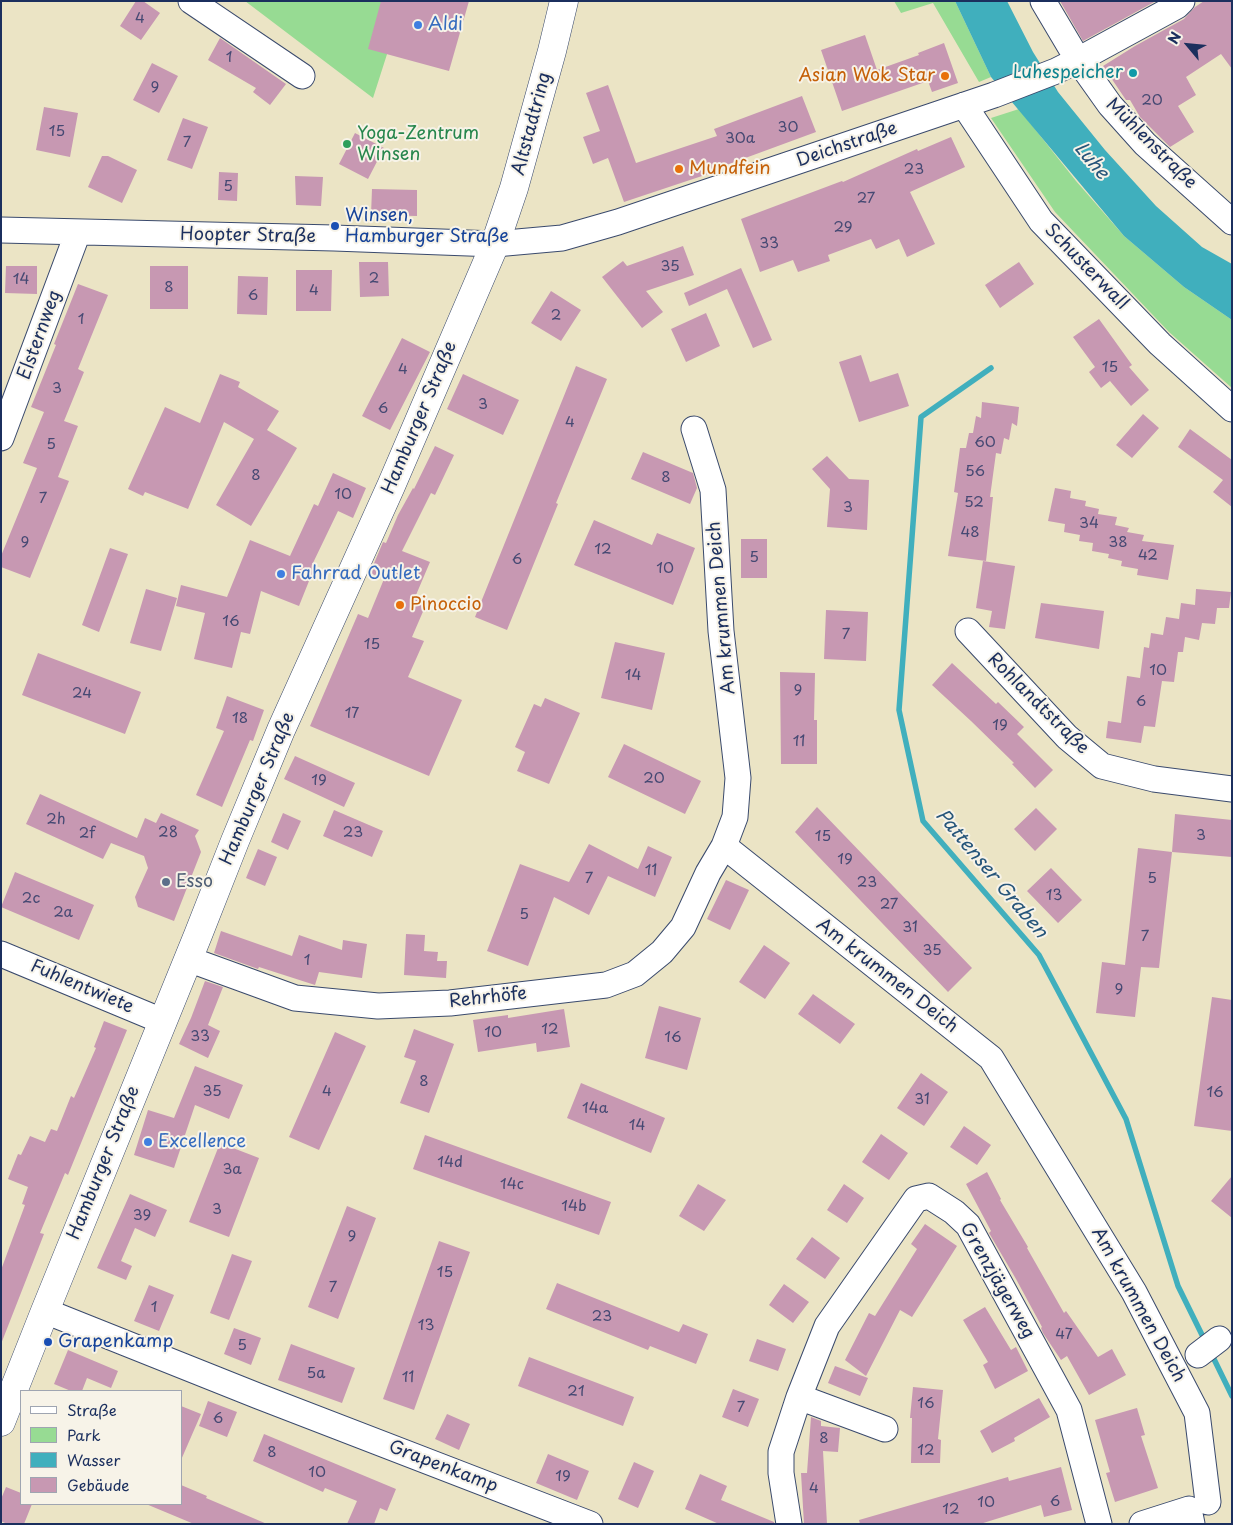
<!DOCTYPE html>
<html>
<head>
<meta charset="utf-8">
<style>
  body { margin:0 }
  #map { position:relative; width:1233px; height:1525px; overflow:hidden; background:#ebe4c5; font-family:"Playpen Sans",sans-serif }
  canvas { display:block }
  .frame { position:absolute; inset:0; border:2px solid #1b2f5e; pointer-events:none }
  .legend { position:absolute; left:20px; top:1390px; width:162px; height:115px; box-sizing:border-box; background:#f7f3e8; border:1px solid #9fa5b1; margin:0; padding:6px 9px; list-style:none; font-size:15px; color:#1b2f5e }
  .legend li { display:flex; align-items:center; gap:10px; height:25px }
  .legend b { width:25px; border:1px solid #9fa5b1 }
  .north { position:absolute; left:1163px; top:20px; width:50px; height:50px; -webkit-text-stroke:4px #f7f3e8; paint-order:stroke; rotate:298deg; font-size:14px; font-weight:700; line-height:20px; text-align:center; color:#1b2f5e }
  .north::after { content:''; display:block; margin:auto; width:18px; height:22px; background:#1b2f5e; clip-path:polygon(50% 0,100% 100%,50% 72%,0 100%) }
</style>
</head>
<body>
<div id="map">
<canvas width="1233" height="1525"></canvas>
<div class="frame"></div>
<ul class="legend">
<li><b style="height:6px;background:#fff"></b>Straße</li>
<li><b style="height:14px;background:#97db93"></b>Park</li>
<li><b style="height:14px;background:#40afbd"></b>Wasser</li>
<li><b style="height:14px;background:#c798b2"></b>Gebäude</li>
</ul>
<div class="north">N</div>
</div>
<script>
const context = document.querySelector('canvas').getContext('2d');
context.lineJoin = 'round';
function paint(path, color) { context.fillStyle = color; context.fill(path, 'evenodd'); }
const shape = rows => new Path2D(rows.map(r => 'M' + r).join(''));
function strokePath(path, color, width, dash) { context.strokeStyle = color; context.lineWidth = width; context.lineCap = dash ? 'butt' : 'round'; context.setLineDash(dash || []); context.stroke(path); }
function write(font, color, halo, rows, align = 'center') {
  context.font = font + ' "Playpen Sans",sans-serif'; context.lineWidth = 4; context.setLineDash([]); context.textBaseline = 'middle'; context.strokeStyle = halo; context.fillStyle = color; for (const [text, x, y, turn = 0] of rows) {
    context.save(); context.translate(x, y); context.rotate((+turn || 0) * Math.PI / 180); context.textAlign = isNaN(turn) ? turn : align; if (halo) context.strokeText(text, 0, 0); context.fillText(text, 0, 0); context.restore();
  }
}
paint(shape([
  [245,1,404,1,373,98],
  [894,1,955,1,991,77,979,82,933,3,901,13],
  [1019,109,1076,181,1124,236,1184,287,1232,320,1232,388,1169,332,1055,212,991,118]
]), '#97db93');
paint(shape([
  [955,1,1007,1,1033,52,1058,92,1105,150,1156,206,1202,247,1232,264,1232,320,1184,287,1124,236,991,77]
]), '#40afbd');
strokePath(shape([
  [991,368,921,417,899,710,923,821,1039,955,1126,1119,1178,1286,1206,1343],
  [1211,1353,1232,1396]
]), '#40afbd', 5.5);
paint(shape([
  [136,1,143,1,160,13,141,40,120,26],
  [381,1,469,1,449,71,368,49],
  [1060,1,1156,1,1083,41],
  [1204,1,1232,1,1232,69,1221,54,1186,77,1196,95,1178,106,1194,132,1170,147,1140,117,1130,100,1126,100,1103,66,1135,46,1184,19,1195,7],
  [865,35,877,70,919,55,918,53,944,43,958,83,932,92,928,81,842,111,821,50],
  [220,38,286,84,270,105,253,92,256,88,208,60],
  [152,63,178,76,159,113,133,100],
  [608,85,636,163,717,136,714,129,802,96,816,132,710,171,711,173,624,202,608,158,593,164,583,137,600,131,586,93],
  [44,107,78,113,70,157,36,150],
  [183,118,208,127,192,169,167,160],
  [355,133,384,148,368,179,339,164],
  [951,137,965,167,910,192,935,244,907,257,899,239,876,249,871,239,828,255,830,261,798,272,793,260,760,272,741,219,842,181,843,182,917,149,918,151],
  [102,156,108,156,137,170,122,203,88,187],
  [219,172,238,173,237,201,218,200],
  [295,176,323,177,321,206,296,205],
  [372,189,417,190,417,216,371,215],
  [683,246,694,275,646,291,663,312,642,328,602,277,623,261,627,266],
  [359,262,388,262,389,296,360,297],
  [1019,262,1034,284,1000,308,985,285],
  [6,266,37,266,37,294,5,293],
  [150,266,188,266,188,309,150,309],
  [741,268,772,340,753,348,727,289,689,306,684,293],
  [296,270,332,270,331,311,296,311],
  [238,276,268,277,267,315,237,314],
  [78,284,108,295,78,369,84,372,64,421,78,426,58,477,69,481,30,578,1,567,1,556,37,468,23,463,44,412,31,407,56,345,54,344],
  [551,291,581,310,561,341,531,323],
  [706,313,720,346,686,362,671,329],
  [1099,319,1132,365,1129,367,1149,390,1131,406,1110,381,1101,388,1089,372,1095,367,1073,337],
  [402,338,430,352,390,430,362,416],
  [861,355,870,382,898,373,909,406,859,422,839,362],
  [576,366,607,379,556,503,558,504,507,630,475,617],
  [220,374,240,382,238,387,279,411,267,430,297,448,251,526,216,505,254,439,224,422,188,509,145,492,143,496,128,489,165,407,200,423],
  [463,374,519,400,503,435,447,409],
  [982,402,1019,407,1017,426,1012,423,1009,440,1004,438,1001,454,996,453,990,497,993,497,986,561,948,556,958,493,954,492,960,448,966,448,969,433,973,433,976,416,981,418],
  [1143,414,1159,428,1132,458,1116,445],
  [1190,429,1232,460,1232,507,1213,492,1223,480,1178,447],
  [435,446,454,455,435,495,431,493,402,551,430,562,416,595,428,600,412,637,424,641,408,677,462,700,429,776,310,726,358,614,368,618,384,579,370,573,383,542,386,543,398,515,413,488,414,489],
  [643,452,693,473,697,488,690,504,631,479],
  [827,456,849,479,869,480,867,530,827,527,830,489,812,469],
  [333,473,366,488,353,518,338,511,312,565,315,566,299,606,261,591,250,634,241,632,232,668,194,659,205,613,176,606,181,585,227,597,250,540,290,556,314,504,318,506],
  [1055,488,1071,491,1070,498,1086,501,1085,506,1099,509,1098,514,1117,517,1115,525,1129,528,1127,532,1144,535,1142,541,1174,545,1168,580,1137,575,1138,569,1121,566,1122,561,1108,558,1109,554,1092,551,1093,543,1079,541,1080,535,1064,532,1065,524,1048,521],
  [594,520,652,545,657,533,695,548,673,605,574,565],
  [741,539,767,539,767,578,741,578],
  [110,548,128,554,99,632,82,625],
  [983,561,1015,566,1005,629,989,627,992,611,976,608],
  [146,589,177,598,161,651,130,643],
  [1196,589,1231,592,1229,608,1217,608,1215,624,1202,623,1199,640,1185,637,1183,652,1178,652,1174,682,1162,681,1155,727,1144,726,1141,743,1106,738,1108,721,1121,723,1127,676,1140,678,1144,647,1149,648,1151,633,1163,635,1166,617,1179,619,1181,603,1195,605],
  [1041,603,1104,611,1099,649,1035,638],
  [826,610,868,612,866,661,824,659],
  [615,642,665,653,652,710,601,698],
  [38,653,141,692,125,734,22,695],
  [952,663,996,704,998,702,1024,727,1017,734,1053,770,1035,788,1012,764,1014,763,971,721,932,685],
  [780,672,815,673,814,720,817,720,817,764,781,764],
  [227,696,264,710,253,741,250,740,222,807,196,795,224,731,216,728],
  [545,698,580,713,549,784,517,771,525,752,515,747,534,704,541,707],
  [624,744,701,781,685,814,608,777],
  [295,756,355,783,344,807,284,779],
  [40,794,137,838,145,818,156,823,161,813,199,830,195,836,201,852,174,921,138,907,135,897,148,868,144,856,111,843,103,859,26,824],
  [817,807,972,968,948,992,795,832],
  [1036,808,1057,829,1035,851,1014,829],
  [334,810,383,831,372,857,323,836],
  [283,813,301,821,288,850,271,842],
  [1175,814,1232,820,1232,857,1172,852],
  [589,844,638,869,648,846,672,857,655,897,608,876,589,915,554,897,528,966,487,951,520,864,569,882],
  [1138,848,1172,852,1159,968,1141,967,1135,1017,1096,1013,1102,962,1125,965],
  [258,849,277,857,265,886,246,878],
  [1051,868,1082,900,1058,923,1027,891],
  [15,872,94,905,79,940,1,907],
  [726,880,749,890,730,930,707,919],
  [221,931,292,956,299,935,342,950,343,940,367,944,362,978,319,972,315,985,259,967,258,969,214,953],
  [406,934,425,935,424,951,438,952,437,961,447,961,446,978,404,975],
  [764,945,790,963,765,999,739,982],
  [205,981,223,987,208,1025,220,1031,208,1058,179,1044,191,1018],
  [813,994,855,1024,840,1044,798,1014],
  [1212,997,1232,1000,1232,1131,1194,1126],
  [659,1006,701,1018,687,1070,645,1058],
  [564,1009,570,1047,537,1052,536,1043,478,1052,473,1020,508,1015,508,1018],
  [104,1021,127,1030,68,1175,65,1173,40,1233,44,1234,1,1344,1,1270,25,1205,22,1204,28,1187,8,1179,18,1154,21,1155,30,1136,45,1142,51,1129,57,1131,71,1096,74,1098,96,1048,94,1047],
  [414,1029,454,1044,429,1113,400,1103,416,1061,404,1057],
  [335,1032,366,1046,319,1150,289,1137],
  [195,1066,243,1085,229,1119,195,1105,174,1168,134,1155,148,1110,174,1118],
  [921,1073,948,1092,924,1126,897,1108],
  [581,1083,665,1118,651,1153,567,1118],
  [964,1126,991,1145,977,1165,950,1147],
  [881,1134,908,1153,889,1180,862,1162],
  [425,1135,611,1202,599,1235,413,1169],
  [220,1143,259,1158,229,1237,189,1222],
  [987,1172,1001,1199,1000,1200,1028,1247,1027,1248,1064,1313,1066,1311,1098,1357,1112,1349,1126,1375,1089,1395,1067,1356,1061,1360,1043,1333,1041,1328,1042,1327,1016,1279,989,1233,991,1231,966,1184],
  [1232,1176,1232,1218,1211,1201],
  [698,1184,726,1200,704,1231,679,1216],
  [844,1184,864,1198,847,1223,827,1210],
  [130,1194,167,1210,155,1237,135,1228,121,1261,132,1266,126,1280,97,1268],
  [347,1206,376,1218,338,1319,308,1307],
  [925,1224,957,1246,912,1317,900,1310,866,1376,845,1360,869,1313,875,1316,917,1249,911,1244],
  [812,1237,840,1258,825,1279,796,1259],
  [439,1241,470,1252,414,1410,383,1399],
  [232,1254,252,1261,229,1320,210,1313],
  [557,1283,679,1332,683,1324,708,1334,696,1364,650,1346,648,1350,546,1309],
  [784,1284,809,1302,793,1323,769,1305],
  [149,1285,174,1295,159,1331,134,1321],
  [985,1307,1011,1350,1016,1347,1028,1371,995,1389,983,1365,988,1362,963,1320],
  [234,1328,261,1338,251,1365,224,1354],
  [757,1339,786,1349,778,1371,749,1361],
  [291,1344,355,1368,342,1403,278,1380],
  [68,1350,118,1371,111,1388,87,1378,82,1391,71,1391,54,1384],
  [529,1357,634,1397,623,1426,518,1386],
  [835,1366,868,1378,860,1396,828,1383],
  [913,1387,943,1390,938,1439,941,1440,940,1463,911,1463,912,1418,910,1418],
  [733,1389,759,1399,748,1427,722,1417],
  [1039,1398,1050,1417,1014,1438,1015,1441,992,1453,980,1431],
  [208,1401,237,1412,227,1437,199,1426],
  [181,1406,201,1414,181,1460],
  [1137,1408,1145,1435,1141,1436,1158,1488,1115,1502,1106,1473,1110,1472,1095,1420],
  [447,1414,470,1424,459,1450,435,1439],
  [811,1417,821,1421,821,1426,840,1428,838,1452,823,1451,827,1524,804,1524,801,1473,807,1473],
  [264,1434,396,1489,387,1511,380,1508,374,1524,347,1524,357,1501,325,1488,323,1492,253,1461],
  [548,1454,589,1471,577,1500,536,1483],
  [634,1462,654,1471,638,1508,618,1499],
  [1061,1467,1072,1510,1044,1517,1041,1505,980,1524,860,1524,859,1520,1008,1477,1009,1481],
  [700,1474,727,1486,721,1500,774,1522,774,1524,719,1524,685,1509],
  [181,1485,207,1496,206,1498,267,1524,194,1524,146,1504,181,1504],
  [6,1487,21,1493,21,1504,32,1504,24,1524,7,1524,1,1521,1,1499]
]), '#c798b2');
const minor = shape([
  [191,1,302,76],
  [1043,1,1078,60,1110,105,1145,144,1232,222],
  [964,105,1041,221,1160,344,1232,409],
  [1,230,334,238,495,244,562,238,618,222,994,95,1056,71,1078,60,1177,6,1182,1],
  [694,429,713,490,721,631,738,778,735,817,724,846,991,1058,1134,1292,1197,1413,1208,1502],
  [1,438,78,232],
  [968,631,1067,737,1102,766,1154,779,1232,789],
  [1,954,162,1021],
  [188,959,295,998,378,1006,450,1003,606,985,635,974,662,952,683,927,708,873,724,846],
  [45,1311,258,1396,590,1524],
  [1198,1355,1219,1339],
  [799,1397,885,1429],
  [789,1524,781,1473,781,1452,799,1397,827,1326,916,1199,929,1196,954,1212,968,1225,1069,1410,1099,1524],
  [1142,1524,1189,1509,1192,1524]
]);
const major = shape([
  [1,1422,45,1311,198,935,235,841,281,730,391,486,495,244,514,188,552,51,564,1]
]);
strokePath(minor, '#3a4a6d', 27);
strokePath(major, '#3a4a6d', 29);
strokePath(minor, '#fff', 25);
strokePath(major, '#fff', 28);
for (const [x, y, r, color] of [
  [418,25,5,"#3f7fe0"],
  [1133,73,5,"#0f9aa8"],
  [945,76,5,"#e8710a"],
  [347,144,5,"#2e9e5b"],
  [679,169,5,"#e8710a"],
  [335,226,5,"#1a4fb4"],
  [281,574,5,"#3f7fe0"],
  [400,605,5,"#e8710a"],
  [166,882,5,"#5c6f8a"],
  [148,1142,5,"#3f7fe0"],
  [48,1342,5,"#1a4fb4"]
]) { const dot = new Path2D(); dot.arc(x, y, r, 0, 2 * Math.PI); context.fillStyle = color; context.fill(dot); strokePath(dot, '#f7f3e8', 2); }
write('15px', '#464973', null, [
  ["4",140,19],
  ["1",229,58],
  ["9",155,88],
  ["20",1152,101],
  ["30",788,128],
  ["15",57,132],
  ["30a",740,139],
  ["7",187,143],
  ["23",914,170],
  ["5",228,187],
  ["27",866,199],
  ["29",843,228],
  ["33",769,244],
  ["35",670,267],
  ["2",374,279],
  ["14",21,280],
  ["8",169,288],
  ["4",314,291],
  ["6",253,296],
  ["2",556,316],
  ["1",81,320],
  ["15",1110,368],
  ["4",403,370],
  ["3",57,389],
  ["3",483,405],
  ["6",383,409],
  ["4",570,423],
  ["60",985,443],
  ["5",51,445],
  ["56",975,472],
  ["8",256,476],
  ["8",666,478],
  ["10",343,495],
  ["7",43,499],
  ["52",974,503],
  ["3",848,508],
  ["34",1089,524],
  ["48",970,533],
  ["9",25,543],
  ["38",1118,543],
  ["12",603,550],
  ["42",1148,556],
  ["5",754,558],
  ["6",517,560],
  ["10",665,569],
  ["16",231,622],
  ["7",846,635],
  ["15",372,645],
  ["10",1158,671],
  ["14",633,676],
  ["9",798,691],
  ["24",82,694],
  ["6",1141,702],
  ["17",352,714],
  ["18",240,719],
  ["19",1000,726],
  ["11",799,742],
  ["20",654,779],
  ["19",319,781],
  ["2h",56,820],
  ["28",168,833],
  ["23",353,833],
  ["2f",87,834],
  ["3",1201,836],
  ["15",823,837],
  ["19",845,860],
  ["11",651,871],
  ["7",589,879],
  ["5",1152,879],
  ["23",867,883],
  ["13",1054,896],
  ["2c",31,899],
  ["27",889,905],
  ["2a",63,913],
  ["5",524,915],
  ["31",910,928],
  ["7",1145,937],
  ["35",932,951],
  ["1",307,961],
  ["9",1119,990],
  ["12",550,1030],
  ["10",493,1033],
  ["33",200,1037],
  ["16",673,1038],
  ["8",424,1082],
  ["35",212,1092],
  ["4",327,1092],
  ["16",1215,1093],
  ["31",922,1100],
  ["14a",595,1109],
  ["14",637,1126],
  ["14d",450,1163],
  ["3a",232,1170],
  ["14c",512,1185],
  ["14b",574,1207],
  ["3",217,1210],
  ["39",142,1216],
  ["9",352,1237],
  ["15",445,1273],
  ["7",333,1288],
  ["1",154,1308],
  ["23",602,1317],
  ["13",426,1326],
  ["47",1064,1335],
  ["5",242,1346],
  ["5a",316,1374],
  ["11",408,1378],
  ["21",576,1392],
  ["16",926,1404],
  ["7",741,1408],
  ["6",218,1419],
  ["8",824,1439],
  ["12",926,1451],
  ["8",272,1453],
  ["10",317,1473],
  ["19",563,1477],
  ["4",814,1489],
  ["6",1055,1502],
  ["10",986,1503],
  ["12",951,1510]
]);
write('18px', '#366cbe', '#f7f3e8', [
  ["Aldi",428,25],
  ["Fahrrad Outlet",291,574],
  ["Excellence",158,1142]
], 'left');
write('18px', '#0d838f', '#f7f3e8', [
  ["Luhespeicher",1123,73]
], 'right');
write('18px', '#c56008', '#f7f3e8', [
  ["Asian Wok Star",935,76,"right"],
  ["Mundfein",689,169],
  ["Pinoccio",410,605]
], 'left');
write('18px', '#1b2f5e', '#f7f3e8', [
  ["Altstadtring",532,124,-75],
  ["Mühlenstraße",1151,144,45],
  ["Deichstraße",847,145,-19],
  ["Hoopter Straße",248,236,1],
  ["Schusterwall",1086,267,46],
  ["Elsternweg",40,335,-70],
  ["Hamburger Straße",420,418,-67],
  ["Am krummen Deich",722,608,-95],
  ["Rohlandtstraße",1038,704,45],
  ["Hamburger Straße",258,789,-67],
  ["Am krummen Deich",887,976,38],
  ["Fuhlentwiete",82,987,23],
  ["Rehrhöfe",488,998,-6],
  ["Hamburger Straße",104,1163,-68],
  ["Grenzjägerweg",997,1281,60],
  ["Am krummen Deich",1138,1305,61],
  ["Grapenkamp",443,1467,21]
]);
write('18px', '#27864d', '#f7f3e8', [
  ["Yoga-Zentrum",357,134],
  ["Winsen",357,155]
], 'left');
write('18px', '#164399', '#f7f3e8', [
  ["Winsen,",345,216],
  ["Hamburger Straße",345,237],
  ["Grapenkamp",58,1342]
], 'left');
write('18px', '#4e5e75', '#f7f3e8', [
  ["Esso",176,882]
], 'left');
write('italic 19px', '#26557a', '#f7f3e8', [
  ["Luhe",1091,161,50],
  ["Pattenser Graben",991,874,50]
]);
</script>
</body>
</html>
